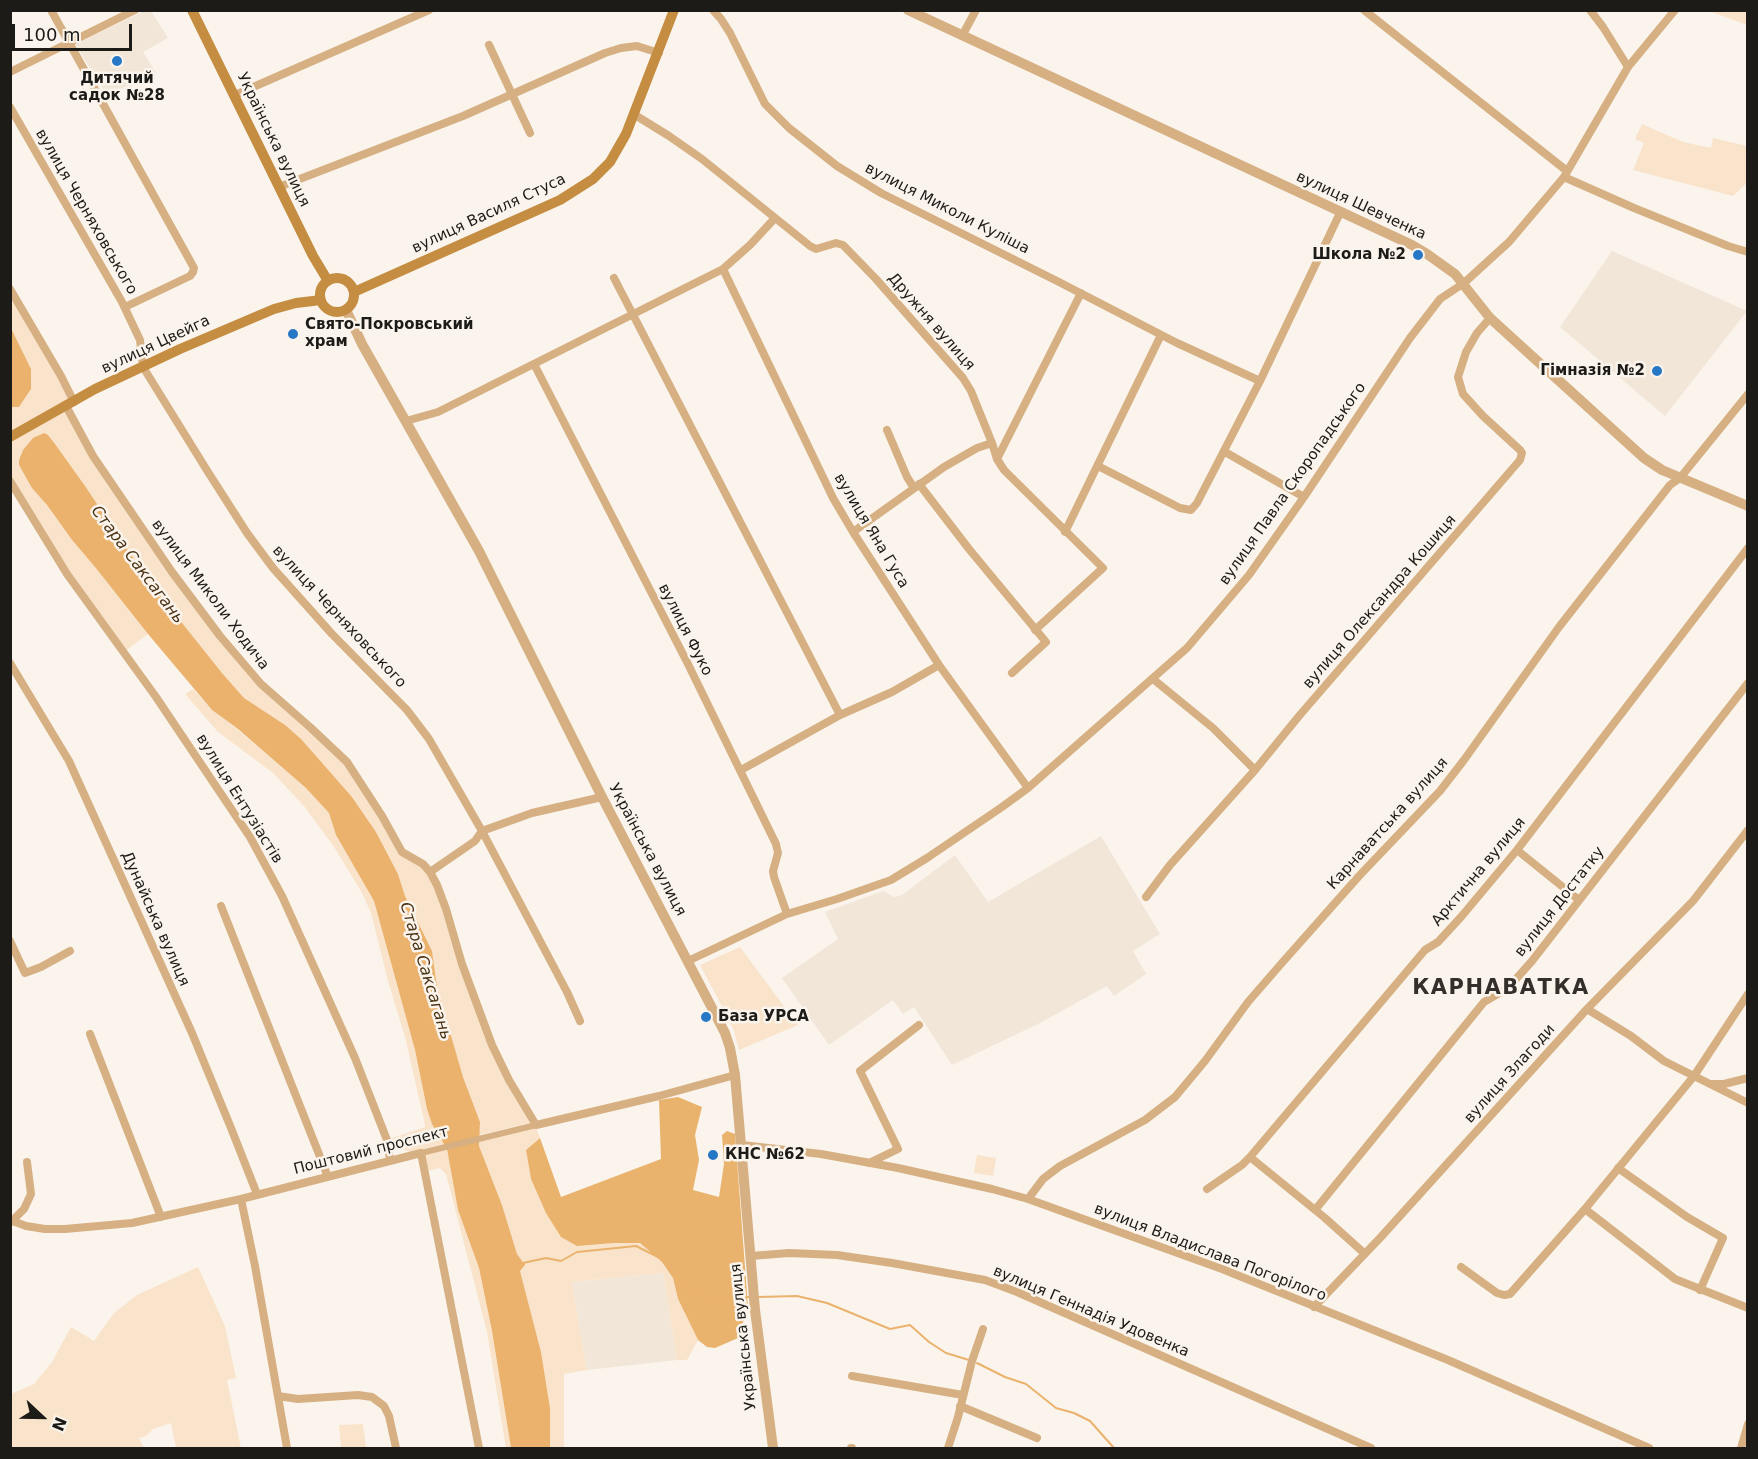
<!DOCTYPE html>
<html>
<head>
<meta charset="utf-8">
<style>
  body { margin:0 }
  #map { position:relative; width:1758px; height:1459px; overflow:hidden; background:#faf4ec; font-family:"DejaVu Sans",sans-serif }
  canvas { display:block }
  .frame { position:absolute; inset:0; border:12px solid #1d1b18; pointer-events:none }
  .north { position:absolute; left:12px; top:1387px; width:60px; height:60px; -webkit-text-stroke:4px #faf4ec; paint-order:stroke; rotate:112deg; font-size:16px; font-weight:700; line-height:24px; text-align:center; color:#1d1b18 }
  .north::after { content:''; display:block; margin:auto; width:21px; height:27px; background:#1d1b18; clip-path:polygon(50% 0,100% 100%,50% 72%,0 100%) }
  .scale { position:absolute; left:12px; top:24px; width:120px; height:27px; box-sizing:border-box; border:3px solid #1d1b18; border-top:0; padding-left:8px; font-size:18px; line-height:21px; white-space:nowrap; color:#1d1b18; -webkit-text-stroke:4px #faf4ec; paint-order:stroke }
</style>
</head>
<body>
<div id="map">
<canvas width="1758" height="1459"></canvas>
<div class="frame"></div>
<div class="north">N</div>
<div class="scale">100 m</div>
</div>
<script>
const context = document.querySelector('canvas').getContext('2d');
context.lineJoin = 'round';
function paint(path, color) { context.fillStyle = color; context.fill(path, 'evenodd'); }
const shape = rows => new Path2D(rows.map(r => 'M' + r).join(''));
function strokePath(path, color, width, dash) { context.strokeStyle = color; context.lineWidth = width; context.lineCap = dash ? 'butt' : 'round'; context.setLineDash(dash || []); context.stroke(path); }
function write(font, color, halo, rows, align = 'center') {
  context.font = font + ' "DejaVu Sans",sans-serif'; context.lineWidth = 5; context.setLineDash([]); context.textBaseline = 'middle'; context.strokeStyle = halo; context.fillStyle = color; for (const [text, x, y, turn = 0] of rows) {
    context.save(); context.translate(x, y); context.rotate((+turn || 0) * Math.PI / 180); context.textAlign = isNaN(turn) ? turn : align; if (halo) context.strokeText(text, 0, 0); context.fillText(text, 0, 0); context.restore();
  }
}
paint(shape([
  [144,11,151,11,168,38,143,52,156,73,131,87,126,86,108,97,75,44],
  [1612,251,1747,311,1665,416,1560,327],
  [1101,836,1160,934,1133,951,1146,974,1114,996,1107,986,1038,1024,952,1065,914,1007,903,1014,893,1000,829,1045,782,978,838,939,825,912,883,891,894,897,902,895,955,855,988,902],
  [663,1273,677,1360,587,1370,572,1282]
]), '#f2e6d9');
paint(shape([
  [1709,11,1747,11,1747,25],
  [1642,124,1683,142,1711,148,1713,138,1747,146,1747,183,1733,196,1633,170,1644,143,1635,139],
  [11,289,69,391,66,406,93,456,172,572,261,684,347,762,402,852,430,872,492,1045,534,1122,479,1135,480,1122,463,1077,437,987,432,951,405,896,398,874,376,832,352,797,336,779,262,711,244,698,222,673,147,579,55,444,33,438,23,450,19,460,47,505,72,540,95,567,148,634,124,652,67,574,11,481,11,407,19,407,31,389,31,369,11,328],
  [193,689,212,710,237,729,307,788,329,813,336,835,374,901,415,1050,427,1109,432,1124,444,1144,410,1152,401,1148,392,1138,425,1127,424,1120,405,1037,388,981,371,913,361,891,334,847,304,806,273,773,218,732,185,694],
  [740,947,798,1025,739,1050,734,1031,727,1016,700,965],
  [536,1127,540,1138,526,1150,531,1179,613,1243,640,1243,662,1262,673,1278,678,1299,698,1340,687,1360,677,1360,663,1273,572,1282,587,1370,564,1374,564,1448,550,1448,550,1408,541,1352,520,1271,524,1265,517,1254,502,1205,479,1146,480,1140],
  [447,1149,458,1210,479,1268,492,1331,511,1448,506,1448,487,1332,446,1174,440,1168,427,1171,425,1154],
  [977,1155,996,1158,993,1176,974,1173],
  [198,1267,225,1326,236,1378,227,1380,241,1448,176,1448,171,1423,153,1429,146,1436,139,1438,144,1448,11,1448,11,1394,34,1384,52,1362,71,1327,94,1341,114,1313,137,1295],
  [363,1424,366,1448,341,1448,339,1425]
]), '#f9e4cb');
paint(shape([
  [678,1097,702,1107,695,1135,699,1160,693,1190,719,1197,724,1164,722,1135,727,1131,735,1134,748,1307,738,1338,715,1348,707,1347,698,1340,678,1299,673,1278,662,1262,640,1243,613,1243,577,1246,561,1237,546,1213,531,1179,526,1150,540,1138,561,1197,661,1159,659,1100]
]), '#eab36d');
paint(shape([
  [11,328,31,369,31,389,19,407,11,407],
  [44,433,48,435,55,444,85,486,147,579,222,673,244,698,285,725,301,739,352,797,376,832,398,874,405,896,432,951,437,987,463,1077,480,1122,479,1146,502,1205,517,1254,525,1265,520,1271,541,1352,550,1408,550,1448,511,1448,492,1331,479,1268,458,1210,447,1149,432,1124,427,1109,415,1050,374,901,336,835,329,813,306,788,238,729,212,710,148,634,95,567,72,540,47,505,32,488,19,465,19,460,23,450,33,438]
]), '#eab26d');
strokePath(shape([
  [523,1263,546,1258,561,1261,577,1252,636,1246,664,1260,679,1283,699,1296,722,1298,749,1297],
  [758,1297,797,1296,827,1303,890,1329,910,1325,929,1342,946,1353,969,1360],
  [977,1363,1005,1377,1026,1384,1056,1408,1074,1413,1090,1421,1114,1448]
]), '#eab26d', 2);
strokePath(shape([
  [421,1153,536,1125]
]), '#d6b082', 6);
strokePath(shape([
  [51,10,194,268,193,272,190,276,125,307],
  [713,10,721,19,730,33,765,104,789,128,837,166,881,193,1059,282,1177,343,1260,381,1340,213],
  [1364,10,1567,171],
  [1590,10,1603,27,1628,67],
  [962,36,976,10],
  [489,45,530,133],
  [10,72,135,10],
  [235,95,429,10],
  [10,107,122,302,140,340,143,367,208,472,247,533,273,568,332,634,407,710,429,739,482,831,567,992,580,1021],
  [635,115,669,136,702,159,810,246,816,249,836,243,843,245,876,279,963,378,971,391,992,443,997,459,1004,470,1103,568,1035,630],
  [1564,177,1634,208,1728,246,1748,252],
  [279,187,463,116,605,53,621,48,637,46,659,53],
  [723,269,833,498,853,532,939,665,1028,788],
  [614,278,840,715],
  [10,289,61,376,74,402],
  [534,364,687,662,776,844,778,853,773,871,774,877,787,914],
  [66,406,93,456,172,572,220,636,261,684,311,728,347,762,382,816,402,852,423,864,430,872,437,885,446,909,462,964,492,1045,509,1080,536,1125,659,1096,735,1075],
  [406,421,438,412,723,269,750,245,775,218],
  [887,430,907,477,914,488],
  [1225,452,1304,497],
  [997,459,1081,293],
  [1098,466,1180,508,1191,510,1197,503,1260,381],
  [10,481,67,574,156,697,250,837,282,896,355,1058,387,1140,390,1160],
  [919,484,969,549,1046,642,1012,673],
  [853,532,944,467,977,448,992,443],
  [1065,532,1161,335],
  [10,663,69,761,192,1033,231,1128,257,1194],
  [1153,679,1213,728,1255,770],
  [741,770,840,715,892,692,939,665],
  [1517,850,1579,900],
  [430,872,475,841,482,831,532,813,602,797],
  [1146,897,1170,865,1255,770,1299,716,1520,460,1522,453,1520,450,1483,416,1463,394,1458,377,1466,352,1477,333,1490,318],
  [221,906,328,1177],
  [10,941,25,973,41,967,70,951],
  [688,961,787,914,837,899,891,880,927,858,1002,807,1028,788,1187,648,1249,575,1304,497,1410,338,1440,299,1464,283,1509,242,1564,177,1628,67,1675,10],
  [1587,1009,1631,1036,1664,1061,1748,1103],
  [90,1034,161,1217],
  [1711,1084,1724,1084,1748,1078],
  [742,1145,821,1154,898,1168,992,1189,1028,1199,1222,1269,1448,1360,1649,1448],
  [1250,1157,1325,1218,1364,1253],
  [869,1163,898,1149,860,1071,919,1025],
  [1618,1168,1687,1217,1723,1238,1700,1290],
  [1207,1189,1242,1165,1250,1157,1425,950,1438,942,1461,917,1517,850,1748,548],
  [241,1199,255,1266,287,1448],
  [1028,1199,1043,1179,1060,1166,1145,1120,1175,1097,1205,1061,1248,1002,1281,964,1359,876,1440,791,1464,760,1559,627,1670,485,1680,478,1748,394],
  [1585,1209,1675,1279,1748,1308],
  [1315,1210,1484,1002,1508,988,1532,961,1748,683],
  [10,1220,26,1226,45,1229,65,1229,132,1223,241,1199,421,1153,479,1448],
  [11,1222,24,1209,31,1194,27,1162],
  [751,1256,789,1253,837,1255,892,1263,985,1280,1017,1292,1371,1448],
  [1461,1267,1497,1293,1504,1295,1510,1294,1585,1209,1694,1076,1748,994],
  [1314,1307,1380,1238,1587,1009,1693,901,1748,830],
  [852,1376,963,1395],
  [278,1396,298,1399,358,1395,372,1397,384,1406,389,1416,396,1448],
  [960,1406,1037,1438],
  [851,1448,852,1448],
  [948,1448,958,1417,972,1361,983,1329],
  [1741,1448,1748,1424]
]), '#d6b082', 8);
strokePath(shape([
  [908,10,1412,245,1427,254,1455,274,1490,318,1644,458,1662,470,1748,506],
  [346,310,362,344,479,551,602,797,725,1033,730,1048,735,1075,755,1310,773,1448]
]), '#d6b082', 10);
strokePath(shape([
  [192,10,313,256,328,281],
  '320 295a17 17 0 1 1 34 0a17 17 0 1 1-34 0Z',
  [354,292,560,200,593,179,610,162,626,134,674,10],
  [10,437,95,389,180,349,274,309,296,303,321,300]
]), '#c58d41', 10);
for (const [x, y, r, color] of [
  [117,61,6,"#2677c6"],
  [1418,255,6,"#2677c6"],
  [293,334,6,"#2677c6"],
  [1657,371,6,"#2677c6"],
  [706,1017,6,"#2677c6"],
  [713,1155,6,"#2677c6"]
]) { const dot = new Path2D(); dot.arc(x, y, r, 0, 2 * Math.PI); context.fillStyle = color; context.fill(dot); strokePath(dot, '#faf4ec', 2); }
write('bold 15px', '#1d1b18', '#faf4ec', [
  ["Дитячий",117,79,"center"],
  ["садок №28",117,96,"center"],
  ["Школа №2",1406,255,"right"],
  ["Свято-Покровський",305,325],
  ["храм",305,342],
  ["Гімназія №2",1645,371,"right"],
  ["База УРСА",718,1017],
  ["КНС №62",725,1155]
], 'left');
write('15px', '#1d1b18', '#faf4ec', [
  ["Українська вулиця",273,140,64],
  ["вулиця Шевченка",1361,206,25],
  ["вулиця Миколи Куліша",947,209,27],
  ["вулиця Черняховського",86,212,60],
  ["вулиця Василя Стуса",489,214,-25],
  ["Дружня вулиця",931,322,49],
  ["вулиця Цвейга",156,345,-25],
  ["вулиця Павла Скоропадського",1293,484,-55],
  ["вулиця Яна Гуса",871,531,59],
  ["вулиця Миколи Ходича",210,595,53],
  ["вулиця Олександра Кошиця",1380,602,-49],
  ["вулиця Черняховського",339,617,47],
  ["вулиця Фуко",685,630,63],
  ["вулиця Ентузіастів",239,799,58],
  ["Карнаватська вулиця",1388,824,-48],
  ["Українська вулиця",647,850,62],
  ["Арктична вулиця",1479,872,-50],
  ["вулиця Достатку",1560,902,-52],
  ["Дунайська вулиця",155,919,66],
  ["вулиця Злагоди",1510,1074,-48],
  ["Поштовий проспект",371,1151,-14],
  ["вулиця Владислава Погорілого",1210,1253,21],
  ["вулиця Геннадія Удовенка",1091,1312,23],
  ["Українська вулиця",744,1337,-96]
]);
write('italic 16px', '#4b3416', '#faf4ec', [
  ["Стара Саксагань",137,565,53],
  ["Стара Саксагань",425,971,73]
]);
context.letterSpacing = '1.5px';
write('bold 21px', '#342f2a', '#faf4ec', [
  ["КАРНАВАТКА",1501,989]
]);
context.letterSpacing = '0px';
</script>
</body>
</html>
